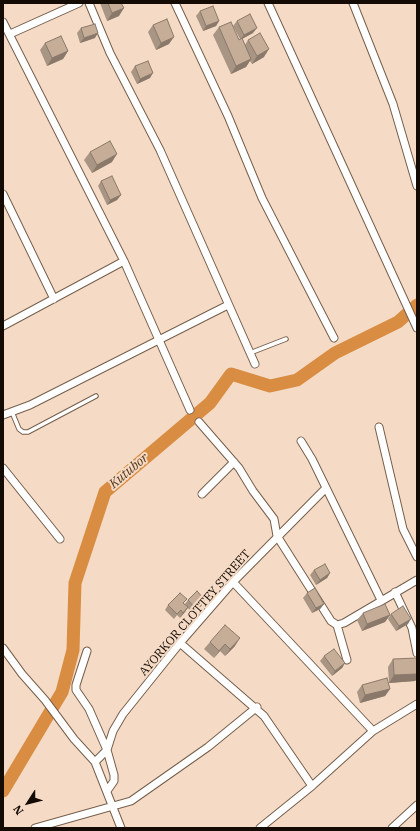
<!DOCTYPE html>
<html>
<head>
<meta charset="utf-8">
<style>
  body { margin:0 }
  #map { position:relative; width:420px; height:831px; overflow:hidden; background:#f5dbc5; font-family:"IBM Plex Serif",serif }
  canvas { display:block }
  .frame { position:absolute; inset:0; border:4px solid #140b05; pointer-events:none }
  .north { position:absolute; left:8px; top:783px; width:40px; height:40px; -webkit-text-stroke:3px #f5dbc5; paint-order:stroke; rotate:234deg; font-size:11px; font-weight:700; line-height:16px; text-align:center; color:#140b05 }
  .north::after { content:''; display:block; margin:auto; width:14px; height:18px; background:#140b05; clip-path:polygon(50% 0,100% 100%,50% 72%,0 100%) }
</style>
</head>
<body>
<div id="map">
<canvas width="420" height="831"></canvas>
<div class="frame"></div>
<div class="north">N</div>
</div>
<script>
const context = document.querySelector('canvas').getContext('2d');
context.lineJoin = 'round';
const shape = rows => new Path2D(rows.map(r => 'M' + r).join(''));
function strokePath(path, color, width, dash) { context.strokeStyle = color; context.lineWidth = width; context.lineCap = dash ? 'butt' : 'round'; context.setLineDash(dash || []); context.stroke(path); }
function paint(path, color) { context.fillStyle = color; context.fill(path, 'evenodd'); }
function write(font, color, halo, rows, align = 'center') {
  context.font = font + ' "IBM Plex Serif",serif'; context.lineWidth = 4; context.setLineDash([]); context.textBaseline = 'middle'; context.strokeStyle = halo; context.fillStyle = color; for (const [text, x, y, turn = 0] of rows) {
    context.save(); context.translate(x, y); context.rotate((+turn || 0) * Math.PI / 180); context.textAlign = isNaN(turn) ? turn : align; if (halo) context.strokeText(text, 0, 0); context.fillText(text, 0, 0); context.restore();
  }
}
strokePath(shape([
  [3,791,62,692,73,650,75,583,105,492,210,403,231,374,270,386,297,380,335,353,398,322,417,305]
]), '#d98d43', 13);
const service = shape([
  [250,353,286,339],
  [12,412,19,429,23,432,28,432,96,396]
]);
const minor = shape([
  [89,3,110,53,160,150,255,364],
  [175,3,228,116,262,198,334,338],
  [268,3,417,328],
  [353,3,393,104,417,186],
  [3,22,124,261,190,410],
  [10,34,79,3],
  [3,194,54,299],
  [3,326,124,261],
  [3,415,30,405,228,305],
  [199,422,239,468,253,491,274,519,277,536,331,621,337,625,344,623,417,580],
  [379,427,403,529,417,557],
  [301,441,312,459,381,600],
  [3,468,60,539],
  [202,494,234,462],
  [233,582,373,731],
  [395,592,412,628,417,653],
  [337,625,347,660],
  [180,643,264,716,312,786],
  [3,648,22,674,45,700,74,739,95,762,121,828],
  [87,651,76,685,76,690,89,709,107,750,114,775,114,781,107,791],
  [95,762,107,750,113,731,123,714,180,643,233,582,326,488],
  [35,828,131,801,208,747,257,707],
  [260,828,312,786,373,731,417,704],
  [392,828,417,805]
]);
strokePath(service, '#755f4c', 5.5);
strokePath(minor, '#755f4c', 9);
strokePath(service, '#fff', 3.5);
strokePath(minor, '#fff', 7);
paint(shape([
  [100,3,121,3,119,16,107,21],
  [200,11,219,21,216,26,203,31,196,16],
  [237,21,253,33,242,39,245,45,248,40,264,57,252,64,250,61,246,67,231,74,213,35,219,27,239,40,240,39,233,26],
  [153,25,169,44,156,50,148,32],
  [81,28,95,38,80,43,77,33],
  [45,43,68,51,63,59,47,66,40,50],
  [135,66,150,78,137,84,131,72],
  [90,152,112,162,92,173,84,160],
  [101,181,121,195,117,200,107,205,98,186],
  [314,570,330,573,327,578,316,585,310,575],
  [307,593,324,604,320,609,312,613,303,598],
  [188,600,202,605,193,614,188,608,180,618,177,615,174,619,165,610,168,605,185,604],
  [363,613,390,615,385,622,362,631,357,620],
  [391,614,408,624,396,631,388,619],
  [210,642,235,646,225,656,220,651,214,658,204,649],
  [324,656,345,663,342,668,332,676,320,661],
  [393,659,417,674,417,679,415,681,389,683,388,667],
  [362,685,390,689,385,696,360,703,357,692]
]), '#a99583');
paint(shape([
  [124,8,119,16,107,21,112,13],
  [219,21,216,26,203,31,206,26],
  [257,28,253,33,240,40,244,35],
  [98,33,95,38,80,43,84,38],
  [174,37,169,44,156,50,161,43],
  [269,49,264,57,252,64,257,56],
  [68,51,63,59,47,66,52,58],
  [251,59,246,67,231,74,236,66],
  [153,73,150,78,137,84,140,79],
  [117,154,112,162,92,173,97,165],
  [121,195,117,200,107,205,110,200],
  [330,573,327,578,316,585,320,580],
  [205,600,202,605,193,614,196,609],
  [324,604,320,609,312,613,316,608],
  [188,607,185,612,180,618,183,613],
  [390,615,385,622,362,631,367,624],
  [411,619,408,624,396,631,399,626],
  [240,638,235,646,225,656,230,649],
  [225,644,220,651,214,658,219,651],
  [345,663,342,668,332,676,335,671],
  [417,674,417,679,415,681,389,683,394,675],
  [390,689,385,696,360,703,365,695]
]), '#8a796a');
const building = shape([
  [108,3,121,3,124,8,112,13,108,3],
  [213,6,219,21,206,26,200,11,213,6],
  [250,14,257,28,244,35,237,21,250,14],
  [167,19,174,37,161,43,153,25,167,19],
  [231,22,239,40,242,38,251,59,236,66,219,27,231,22],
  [95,24,98,33,84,38,81,28,95,24],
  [260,33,269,49,257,56,248,40,260,33],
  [61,36,68,51,52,58,45,43,61,36],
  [148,61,153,73,140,79,135,66,148,61],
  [110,141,117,154,97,165,90,152,110,141],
  [112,176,121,195,110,200,101,181,112,176],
  [325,564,330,573,320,580,314,570,325,564],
  [315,588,324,604,316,608,307,593,315,588],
  [197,591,205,600,196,609,188,600,197,591],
  [180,593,187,599,183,603,188,607,183,613,181,610,177,614,168,605,180,593],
  [385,604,390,615,367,624,363,613,385,604],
  [403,606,411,619,399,626,391,614,403,606],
  [225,625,240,638,230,649,225,644,219,651,210,642,225,625],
  [334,649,345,663,335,671,324,656,334,649],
  [417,658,417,674,394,675,393,659,417,658],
  [387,678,390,689,365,695,362,685,387,678]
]);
paint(building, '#c5ad98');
strokePath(building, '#8a796a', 1);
write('12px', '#140b05', '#f5dbc5', [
  ["AYORKOR CLOTTEY STREET",195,613,-49]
]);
write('italic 13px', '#573719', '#f5dbc5', [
  ["Kutubor",129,471,-40]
]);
</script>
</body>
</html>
